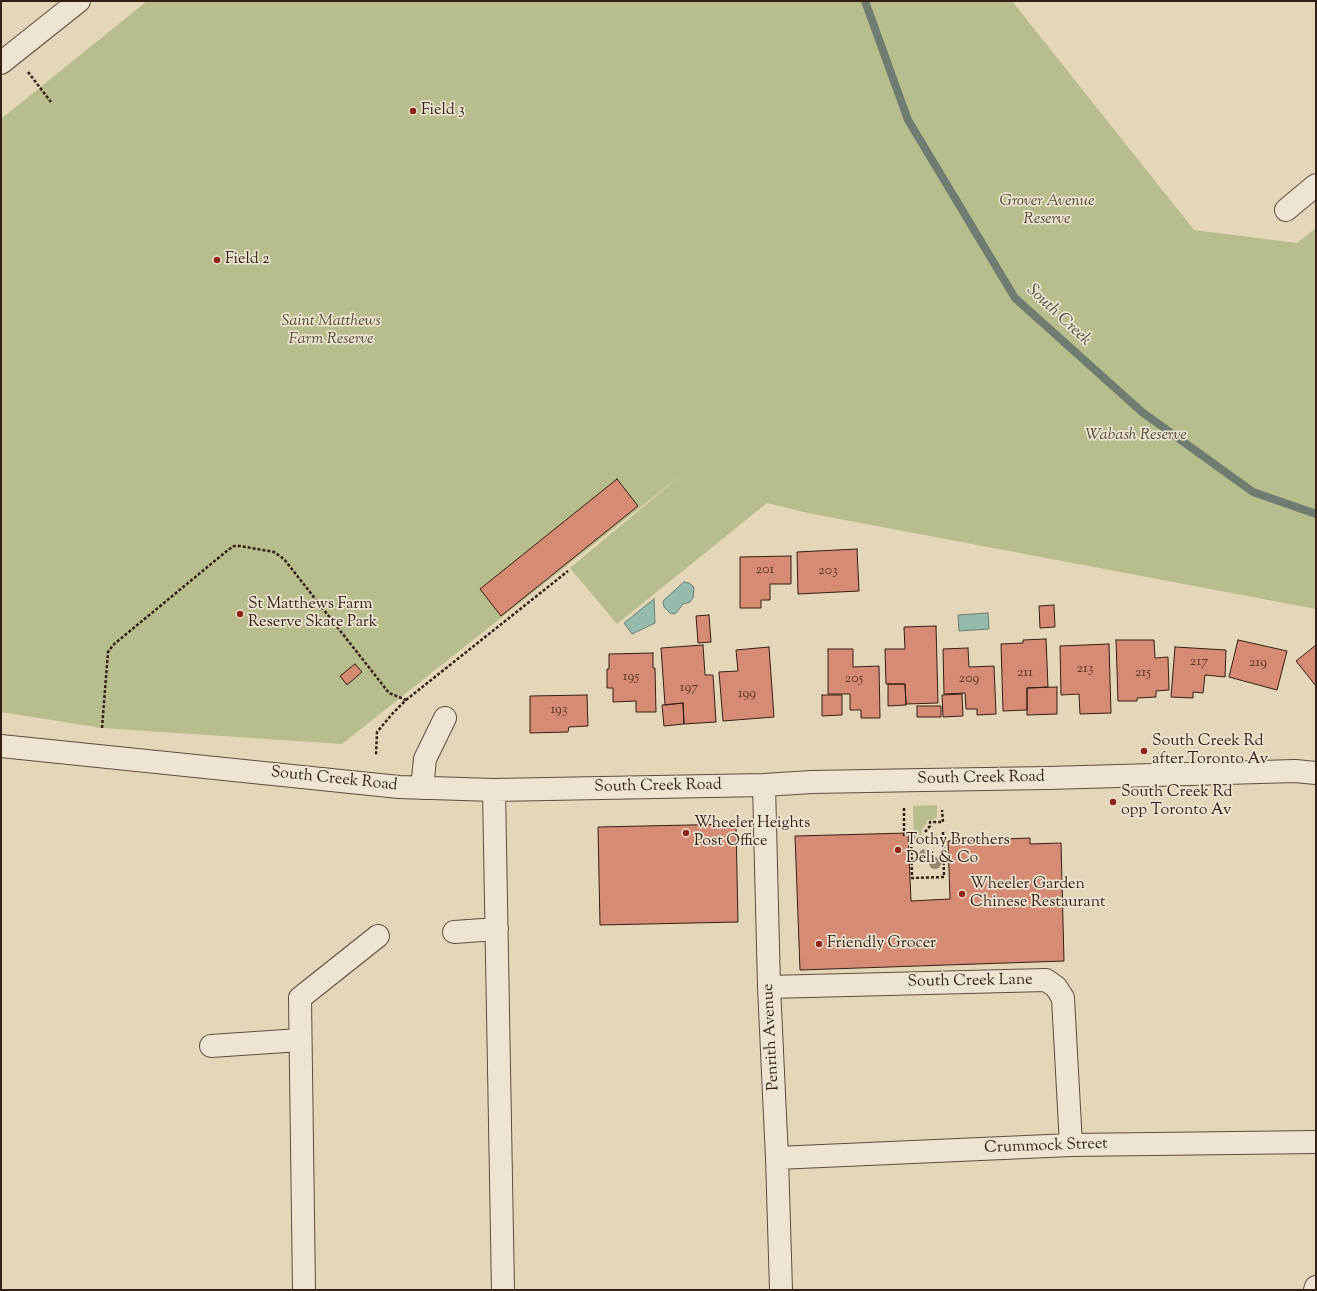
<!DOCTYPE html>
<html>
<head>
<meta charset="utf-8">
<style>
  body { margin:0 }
  #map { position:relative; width:1317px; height:1291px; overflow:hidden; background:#e4d7b9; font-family:"Sorts Mill Goudy",serif }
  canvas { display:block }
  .frame { position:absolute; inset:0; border:2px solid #341e15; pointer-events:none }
</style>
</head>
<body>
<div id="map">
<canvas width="1317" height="1291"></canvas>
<div class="frame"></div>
</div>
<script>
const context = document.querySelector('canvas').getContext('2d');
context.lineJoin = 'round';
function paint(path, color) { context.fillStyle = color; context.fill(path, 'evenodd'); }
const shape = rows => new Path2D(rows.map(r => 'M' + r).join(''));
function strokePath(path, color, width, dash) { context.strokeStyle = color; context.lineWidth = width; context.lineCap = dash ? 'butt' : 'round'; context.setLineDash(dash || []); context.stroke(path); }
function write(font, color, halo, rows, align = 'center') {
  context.font = font + ' "Sorts Mill Goudy",serif'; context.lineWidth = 3.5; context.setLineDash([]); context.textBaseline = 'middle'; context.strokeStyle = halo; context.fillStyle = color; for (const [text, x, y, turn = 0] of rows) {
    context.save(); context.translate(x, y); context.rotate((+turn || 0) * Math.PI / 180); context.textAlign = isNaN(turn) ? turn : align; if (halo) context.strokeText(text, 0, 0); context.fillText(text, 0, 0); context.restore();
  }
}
paint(shape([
  [147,1,1012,1,1194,230,1297,243,1316,228,1316,609,808,513,767,503,617,624,570,568,686,471,342,744,102,728,1,712,1,119],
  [937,805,937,817,933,820,927,820,927,823,922,829,922,835,937,834,937,842,914,842,913,806]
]), '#b7bd8d');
const water = shape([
  [684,582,689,583,693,586,694,589,693,598,690,602,683,604,677,612,674,614,670,613,664,607,663,603,664,600,684,582],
  [654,599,655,623,632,634,624,623,654,599],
  [988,613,989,629,959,631,958,615,988,613]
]);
paint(water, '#95baae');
strokePath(water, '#6e7c71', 1);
strokePath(shape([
  [865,1,908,120,1015,298,1142,412,1253,492,1316,514]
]), '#6e7c71', 8);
const building = shape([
  [617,479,638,506,501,616,480,589,617,479],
  [857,549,859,591,798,594,797,552,857,549],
  [791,556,791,584,770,584,770,600,761,600,761,608,740,608,740,557,791,556],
  [1054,605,1055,627,1040,628,1039,606,1054,605],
  [709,615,711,642,698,643,696,616,709,615],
  [936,626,938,703,906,704,905,684,886,684,885,649,905,649,904,627,936,626],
  [1046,639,1048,687,1027,688,1027,710,1003,711,1001,644,1023,643,1023,640,1046,639],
  [1116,640,1154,640,1155,658,1168,657,1169,690,1156,691,1156,697,1137,698,1137,701,1118,701,1116,640],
  [1238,640,1287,651,1277,690,1229,677,1238,640],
  [1109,644,1111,713,1080,714,1079,694,1061,695,1060,646,1109,644],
  [703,645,705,675,713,675,716,722,684,724,683,703,665,705,661,648,703,645],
  [1316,645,1316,686,1296,661,1316,645],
  [769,647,774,717,723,721,719,672,738,671,736,650,769,647],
  [1175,647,1226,650,1225,677,1205,675,1203,693,1193,692,1193,698,1171,697,1175,647],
  [968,648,969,667,994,666,996,714,977,715,977,709,966,709,965,693,944,694,943,649,968,648],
  [828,649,853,649,853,667,879,666,880,718,861,718,861,710,850,710,850,694,828,694,828,649],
  [653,653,653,668,655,668,656,712,636,712,636,701,613,702,613,688,607,688,607,669,609,669,609,654,653,653],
  [355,664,362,672,347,685,340,676,355,664],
  [888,684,905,684,906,705,888,706,888,684],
  [1057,687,1057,714,1027,715,1027,688,1057,687],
  [962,694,963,716,943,717,942,695,962,694],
  [587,695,588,726,569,727,568,732,530,733,530,696,587,695],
  [822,695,842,695,842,715,822,716,822,695],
  [683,703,684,724,664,726,662,705,683,703],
  [917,706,941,706,941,717,917,717,917,706],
  [736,824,738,922,600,925,598,827,736,824],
  [908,833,911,901,950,899,948,841,1030,838,1030,844,1061,843,1064,961,800,970,795,836,908,833]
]);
paint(building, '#d68b75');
strokePath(building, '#341e15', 1);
const minor = shape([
  [1,63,79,1],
  [1286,210,1316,185],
  [1,746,399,787,494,790,764,785,812,782,924,780,1048,778,1295,771,1316,773],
  [764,785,769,987,777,1158,781,1290],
  [422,788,425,759,445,718],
  [494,790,503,1290],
  [454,932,497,929],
  [769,987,1046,980,1056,987,1063,998,1071,1145],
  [211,1046,300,1040],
  [777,1158,1071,1145,1316,1142],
  [304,1290,300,998,378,936],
  [1315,1290,1316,1287]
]);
strokePath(minor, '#604c3e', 24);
strokePath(shape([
  [28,72,51,102],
  [406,700,568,571],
  [102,728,108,652,113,645,228,550,234,546,240,546,274,552,284,559,389,693,406,700,393,713,377,732,376,755],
  [904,808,904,836],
  [911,832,912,878,944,877,943,832],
  [925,832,930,826,930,822,943,822,942,810]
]), '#341e15', 2.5, [3, 2]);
strokePath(minor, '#ede5d2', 22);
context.fillStyle = '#95876f';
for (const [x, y] of [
  [925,855],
  [935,863]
]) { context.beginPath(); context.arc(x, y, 6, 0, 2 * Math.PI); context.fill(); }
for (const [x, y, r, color] of [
  [413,111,4,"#8f2418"],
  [217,260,4,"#8f2418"],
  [240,614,4,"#8f2418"],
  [1144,751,4,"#8f2418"],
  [1113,802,4,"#8f2418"],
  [686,833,4,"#8f2418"],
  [898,850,4,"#8f2418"],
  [962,894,4,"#8f2418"],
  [819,944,4,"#8f2418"]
]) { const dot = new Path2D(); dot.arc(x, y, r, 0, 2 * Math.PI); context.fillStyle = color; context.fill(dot); strokePath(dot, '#ede5d2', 1.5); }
write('14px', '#5c392d', null, [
  ["201",765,571],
  ["203",828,572],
  ["217",1199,663],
  ["219",1258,664],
  ["213",1085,670],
  ["211",1025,674],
  ["215",1143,674],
  ["195",631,678],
  ["205",854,680],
  ["209",969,680],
  ["197",689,689],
  ["199",747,695],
  ["193",559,711]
]);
write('16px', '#341e15', '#ede5d2', [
  ["Field 3",421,111],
  ["Field 2",225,260],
  ["St Matthews Farm",248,605],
  ["Reserve Skate Park",248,623],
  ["South Creek Rd",1152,742],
  ["after Toronto Av",1152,760],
  ["South Creek Rd",1121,793],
  ["opp Toronto Av",1121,811],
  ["Wheeler Heights",694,824],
  ["Post Office",694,842],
  ["Tothy Brothers",906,841],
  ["Deli & Co",906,859],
  ["Wheeler Garden",970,885],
  ["Chinese Restaurant",970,903],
  ["Friendly Grocer",827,944]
], 'left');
write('italic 16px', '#554633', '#ede5d2', [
  ["Grover Avenue",1047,202],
  ["Reserve",1047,220],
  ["Saint Matthews",331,322],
  ["Farm Reserve",331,340],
  ["Wabash Reserve",1136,436]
]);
write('16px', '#341e15', '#ede5d2', [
  ["South Creek Road",981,779,-1],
  ["South Creek Road",334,780,6],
  ["South Creek Road",658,787,-1],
  ["South Creek Lane",970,982,-1],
  ["Penrith Avenue",772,1037,-93],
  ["Crummock Street",1046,1147,-2]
]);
write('italic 17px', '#514d43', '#ede5d2', [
  ["South Creek",1058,316,43]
]);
</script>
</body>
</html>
